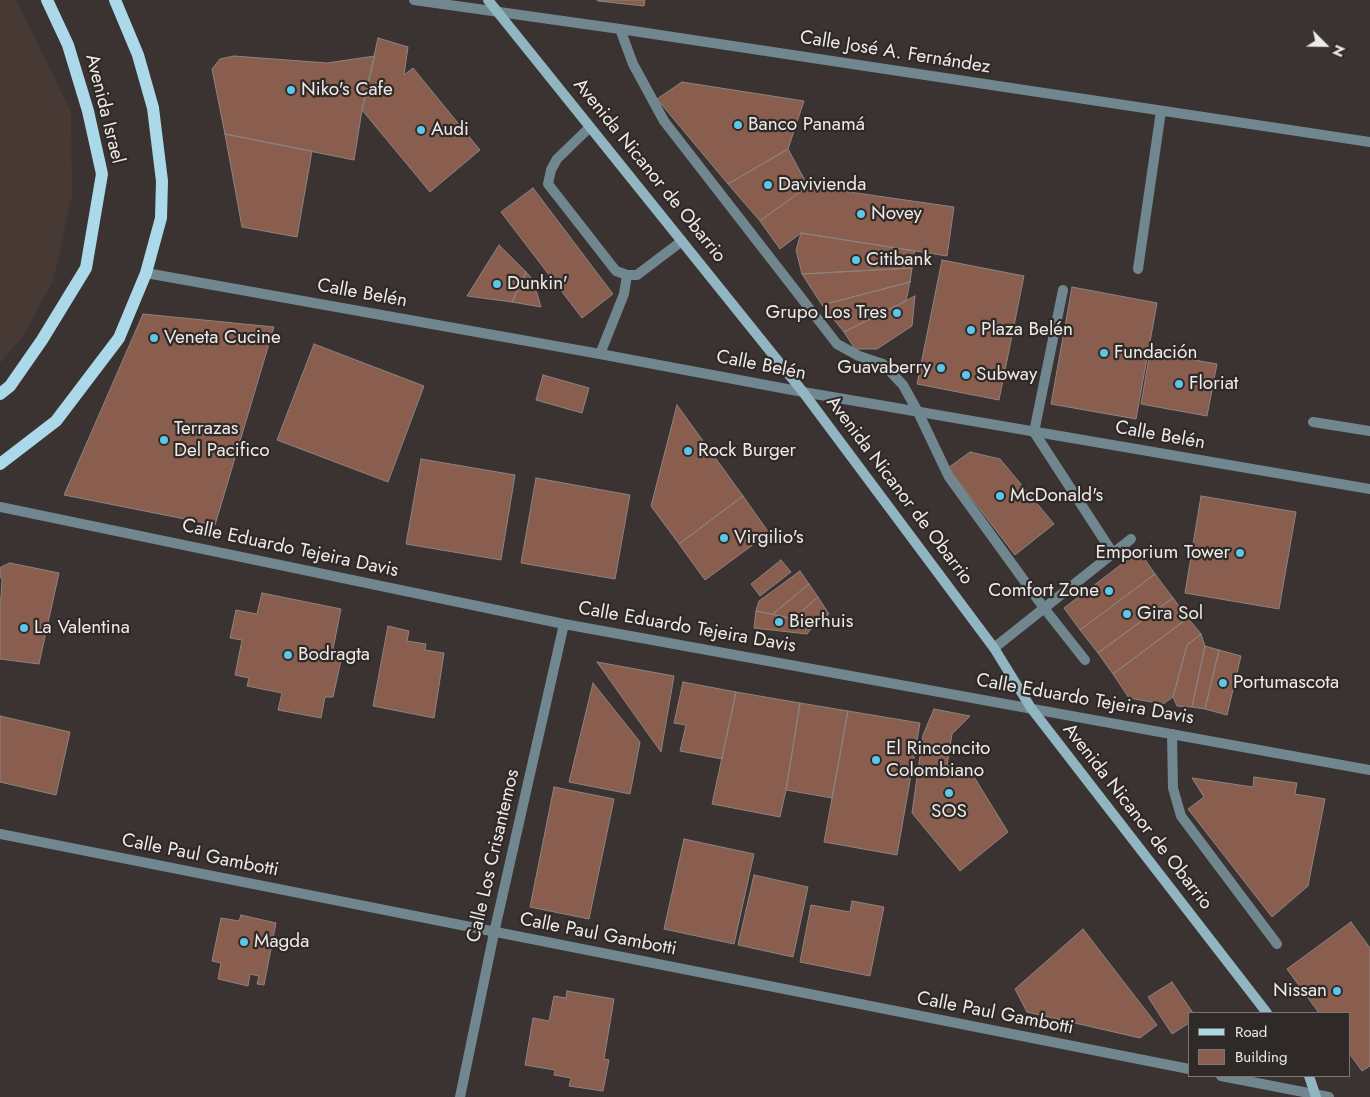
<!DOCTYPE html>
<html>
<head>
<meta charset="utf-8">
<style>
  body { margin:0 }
  #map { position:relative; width:1370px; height:1097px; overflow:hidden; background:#3a3331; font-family:Jost,sans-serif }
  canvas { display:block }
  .legend { position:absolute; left:1188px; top:1012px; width:162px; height:65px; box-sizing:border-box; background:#2f2927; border:1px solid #7b7674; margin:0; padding:6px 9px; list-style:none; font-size:15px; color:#eeeae8 }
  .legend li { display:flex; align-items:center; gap:10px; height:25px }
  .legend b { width:25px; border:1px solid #7b7674 }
  .north { position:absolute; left:1300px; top:20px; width:50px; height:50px; -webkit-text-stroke:4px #2f2927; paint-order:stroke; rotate:113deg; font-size:14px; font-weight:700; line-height:20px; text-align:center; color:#eeeae8 }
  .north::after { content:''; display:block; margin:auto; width:18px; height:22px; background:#eeeae8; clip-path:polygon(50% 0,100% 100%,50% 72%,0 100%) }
</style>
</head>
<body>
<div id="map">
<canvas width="1370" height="1097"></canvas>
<ul class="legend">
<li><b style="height:6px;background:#abd9e9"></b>Road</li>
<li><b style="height:14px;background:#895e4e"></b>Building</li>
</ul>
<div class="north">N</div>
</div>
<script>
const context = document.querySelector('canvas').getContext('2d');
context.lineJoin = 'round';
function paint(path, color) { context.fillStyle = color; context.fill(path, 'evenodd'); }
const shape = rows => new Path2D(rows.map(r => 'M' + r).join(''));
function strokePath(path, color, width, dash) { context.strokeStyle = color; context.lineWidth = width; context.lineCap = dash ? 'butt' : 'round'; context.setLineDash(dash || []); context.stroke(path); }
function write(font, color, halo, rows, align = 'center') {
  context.font = font + ' Jost,sans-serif'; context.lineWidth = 4.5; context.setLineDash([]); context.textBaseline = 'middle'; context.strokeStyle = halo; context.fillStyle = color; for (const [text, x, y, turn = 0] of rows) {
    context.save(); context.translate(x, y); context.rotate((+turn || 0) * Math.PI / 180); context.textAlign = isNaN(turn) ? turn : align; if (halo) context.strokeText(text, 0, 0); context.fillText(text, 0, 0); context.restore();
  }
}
paint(shape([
  [0,0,16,0,71,112,72,195,54,279,24,335,0,363]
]), '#473a35');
const building = shape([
  [597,0,645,0,644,6,598,1,597,0],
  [378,38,408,47,404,75,413,68,480,150,430,192,362,110,378,38],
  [234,56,327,63,375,56,362,110,354,160,225,134,212,69,220,59,234,56],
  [682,82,804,101,788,149,728,184,657,99,682,82],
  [225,134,312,151,297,237,242,227,225,134],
  [788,149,808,186,760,221,728,184,788,149],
  [808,186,954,207,947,256,801,233,780,249,760,221,808,186],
  [533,188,613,294,582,318,501,212,533,188],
  [801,233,915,251,912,268,802,274,796,250,801,233],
  [499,245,526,272,512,302,467,296,499,245],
  [942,260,1024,276,999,400,917,384,942,260],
  [912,268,910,282,822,305,802,274,912,268],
  [526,272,533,280,541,307,512,302,526,272],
  [910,282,906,301,844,332,822,305,910,282],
  [1072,287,1157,303,1136,419,1051,404,1072,287],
  [915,296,912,326,877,349,855,349,844,332,915,296],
  [143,314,274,327,215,525,64,495,143,314],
  [314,344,424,386,388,482,277,440,314,344],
  [1150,352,1217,364,1207,416,1141,404,1150,352],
  [543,375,589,388,582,413,536,400,543,375],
  [677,405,743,496,679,544,651,506,677,405],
  [970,452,1000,459,1054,524,1015,555,948,468,970,452],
  [421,459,515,475,501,560,406,544,421,459],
  [536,478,630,495,615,579,521,563,536,478],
  [743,496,769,533,705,580,679,544,743,496],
  [1201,496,1296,512,1279,609,1185,593,1201,496],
  [1139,551,1155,574,1080,630,1064,608,1139,551],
  [781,560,791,572,760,596,751,584,781,560],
  [10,563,59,573,39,664,0,659,0,598,1,598,2,579,0,577,0,569,1,567,10,563],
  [800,571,809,584,773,614,756,611,759,601,800,571],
  [1155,574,1173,598,1098,653,1080,630,1155,574],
  [809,584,818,597,793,619,773,614,809,584],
  [262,593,341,609,332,654,342,656,333,697,325,697,321,718,278,710,282,693,247,686,249,678,235,675,242,640,230,638,236,610,257,614,262,593],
  [818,597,829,614,814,625,793,619,818,597],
  [1173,598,1188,618,1113,674,1098,653,1173,598],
  [756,611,793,619,814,625,807,634,754,628,756,611],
  [1188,618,1201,634,1187,645,1173,697,1163,704,1129,698,1113,674,1188,618],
  [388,626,409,631,407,641,426,644,425,650,444,653,434,718,373,706,388,626],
  [1201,634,1205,646,1192,707,1177,706,1173,697,1187,645,1201,634],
  [1205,646,1219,650,1205,709,1192,707,1205,646],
  [1219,650,1241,656,1227,715,1205,709,1219,650],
  [597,662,674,676,661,752,597,662],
  [683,682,736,692,722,759,680,751,686,725,674,723,683,682],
  [593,683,640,742,630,794,569,782,593,683],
  [736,692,800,703,786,790,780,817,712,804,736,692],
  [800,703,848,711,832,798,786,790,800,703],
  [934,709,970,716,952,734,947,765,971,772,1008,832,960,871,912,813,923,735,934,709],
  [848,711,920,723,897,855,824,842,848,711],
  [0,716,70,732,56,795,0,782,0,716],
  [1254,777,1297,783,1295,794,1325,799,1308,886,1272,917,1188,809,1204,797,1192,778,1253,787,1254,777],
  [554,787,614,799,589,919,530,907,554,787],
  [684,839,754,854,734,944,664,929,684,839],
  [754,875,808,887,793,957,738,945,754,875],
  [852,901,884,907,870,976,800,962,811,905,850,912,852,901],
  [241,915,276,923,264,985,257,984,259,976,250,974,248,986,218,979,221,963,212,961,221,918,239,921,241,915],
  [1351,922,1370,948,1370,1066,1362,1071,1349,1053,1349,1013,1319,1013,1287,969,1351,922],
  [1083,929,1157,1025,1140,1038,1027,1012,1015,989,1083,929],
  [1172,982,1193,1013,1189,1013,1189,1023,1172,1034,1148,997,1172,982],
  [567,991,614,999,604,1059,609,1060,603,1091,569,1086,571,1078,554,1075,555,1070,525,1065,533,1018,549,1021,554,996,566,998,567,991]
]);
paint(building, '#895e4e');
strokePath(building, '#8c8481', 1);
strokePath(shape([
  [620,29,633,64,664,121,837,344,859,356,883,364,903,385,918,412,949,477,1044,608,1085,660],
  [590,127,557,159,551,170,548,184,616,271,627,275,637,275,682,241],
  [1138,269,1161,111],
  [1063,290,1034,432,1112,552],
  [600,354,624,294,627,275],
  [1313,422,1370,431],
  [994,648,1131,539],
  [1172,734,1173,788,1181,816,1277,944]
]), '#71878f', 10);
strokePath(shape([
  [414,0,620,29,1370,142],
  [146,273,600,354,803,392,1370,489],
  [0,507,564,624,1370,770],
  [0,834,1189,1069],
  [1221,1076,1329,1097],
  [460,1097,494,933,564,624]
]), '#71878f', 10);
strokePath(shape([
  [488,0,803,392,994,648,1031,708,1267,1013],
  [1309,1076,1316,1097]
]), '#92b5c2', 10);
strokePath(shape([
  [0,394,10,386,42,340,86,268,102,174,88,111,68,45,47,0],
  [0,464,56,421,119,338,146,273,161,218,162,181,153,108,138,55,115,0]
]), '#abd9e9', 12);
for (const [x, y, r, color] of [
  [291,90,5,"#5cc7e8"],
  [738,125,5,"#5cc7e8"],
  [421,130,5,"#5cc7e8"],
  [768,185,5,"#5cc7e8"],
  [861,214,5,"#5cc7e8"],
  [856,260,5,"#5cc7e8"],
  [497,284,5,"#5cc7e8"],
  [897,313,5,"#5cc7e8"],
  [971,330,5,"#5cc7e8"],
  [154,338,5,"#5cc7e8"],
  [1104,353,5,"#5cc7e8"],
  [941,368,5,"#5cc7e8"],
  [966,375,5,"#5cc7e8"],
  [1179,384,5,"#5cc7e8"],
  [164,440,5,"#5cc7e8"],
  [688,451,5,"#5cc7e8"],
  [1000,496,5,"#5cc7e8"],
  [724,538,5,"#5cc7e8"],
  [1240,553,5,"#5cc7e8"],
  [1109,591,5,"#5cc7e8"],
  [1127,614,5,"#5cc7e8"],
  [779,622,5,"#5cc7e8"],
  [24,628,5,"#5cc7e8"],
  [288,655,5,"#5cc7e8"],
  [1223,683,5,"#5cc7e8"],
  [876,760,5,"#5cc7e8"],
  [949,793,5,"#5cc7e8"],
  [244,942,5,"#5cc7e8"],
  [1337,991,5,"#5cc7e8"]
]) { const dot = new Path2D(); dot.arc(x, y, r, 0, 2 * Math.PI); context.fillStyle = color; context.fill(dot); strokePath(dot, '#2f2927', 2); }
write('19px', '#eeeae8', '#2f2927', [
  ["Calle José A. Fernández",895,53,9],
  ["Avenida Israel",104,109,76],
  ["Avenida Nicanor de Obarrio",649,171,51],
  ["Calle Belén",362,294,10],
  ["Calle Belén",761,366,11],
  ["Calle Belén",1160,436,10],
  ["Avenida Nicanor de Obarrio",899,491,53],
  ["Calle Eduardo Tejeira Davis",290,549,12],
  ["Calle Eduardo Tejeira Davis",687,628,10],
  ["Calle Eduardo Tejeira Davis",1085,700,10],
  ["Avenida Nicanor de Obarrio",1137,817,52],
  ["Calle Paul Gambotti",200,856,11],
  ["Calle Los Crisantemos",494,856,-77],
  ["Calle Paul Gambotti",598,935,11],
  ["Calle Paul Gambotti",995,1014,11]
]);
write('19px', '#eeeae8', '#2f2927', [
  ["Niko's Cafe",301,90],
  ["Banco Panamá",748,125],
  ["Audi",431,130],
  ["Davivienda",778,185],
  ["Novey",871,214],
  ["Citibank",866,260],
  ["Dunkin'",507,284],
  ["Grupo Los Tres",887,313,"right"],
  ["Plaza Belén",981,330],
  ["Veneta Cucine",164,338],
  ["Fundación",1114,353],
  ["Guavaberry",931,368,"right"],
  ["Subway",976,375],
  ["Floriat",1189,384],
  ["Terrazas",174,429],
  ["Del Pacifico",174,451],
  ["Rock Burger",698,451],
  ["McDonald's",1010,496],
  ["Virgilio's",734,538],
  ["Emporium Tower",1230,553,"right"],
  ["Comfort Zone",1099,591,"right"],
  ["Gira Sol",1137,614],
  ["Bierhuis",789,622],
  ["La Valentina",34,628],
  ["Bodragta",298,655],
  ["Portumascota",1233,683],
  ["El Rinconcito",886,749],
  ["Colombiano",886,771],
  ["SOS",949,812,"center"],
  ["Magda",254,942],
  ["Nissan",1327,991,"right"]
], 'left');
</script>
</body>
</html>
